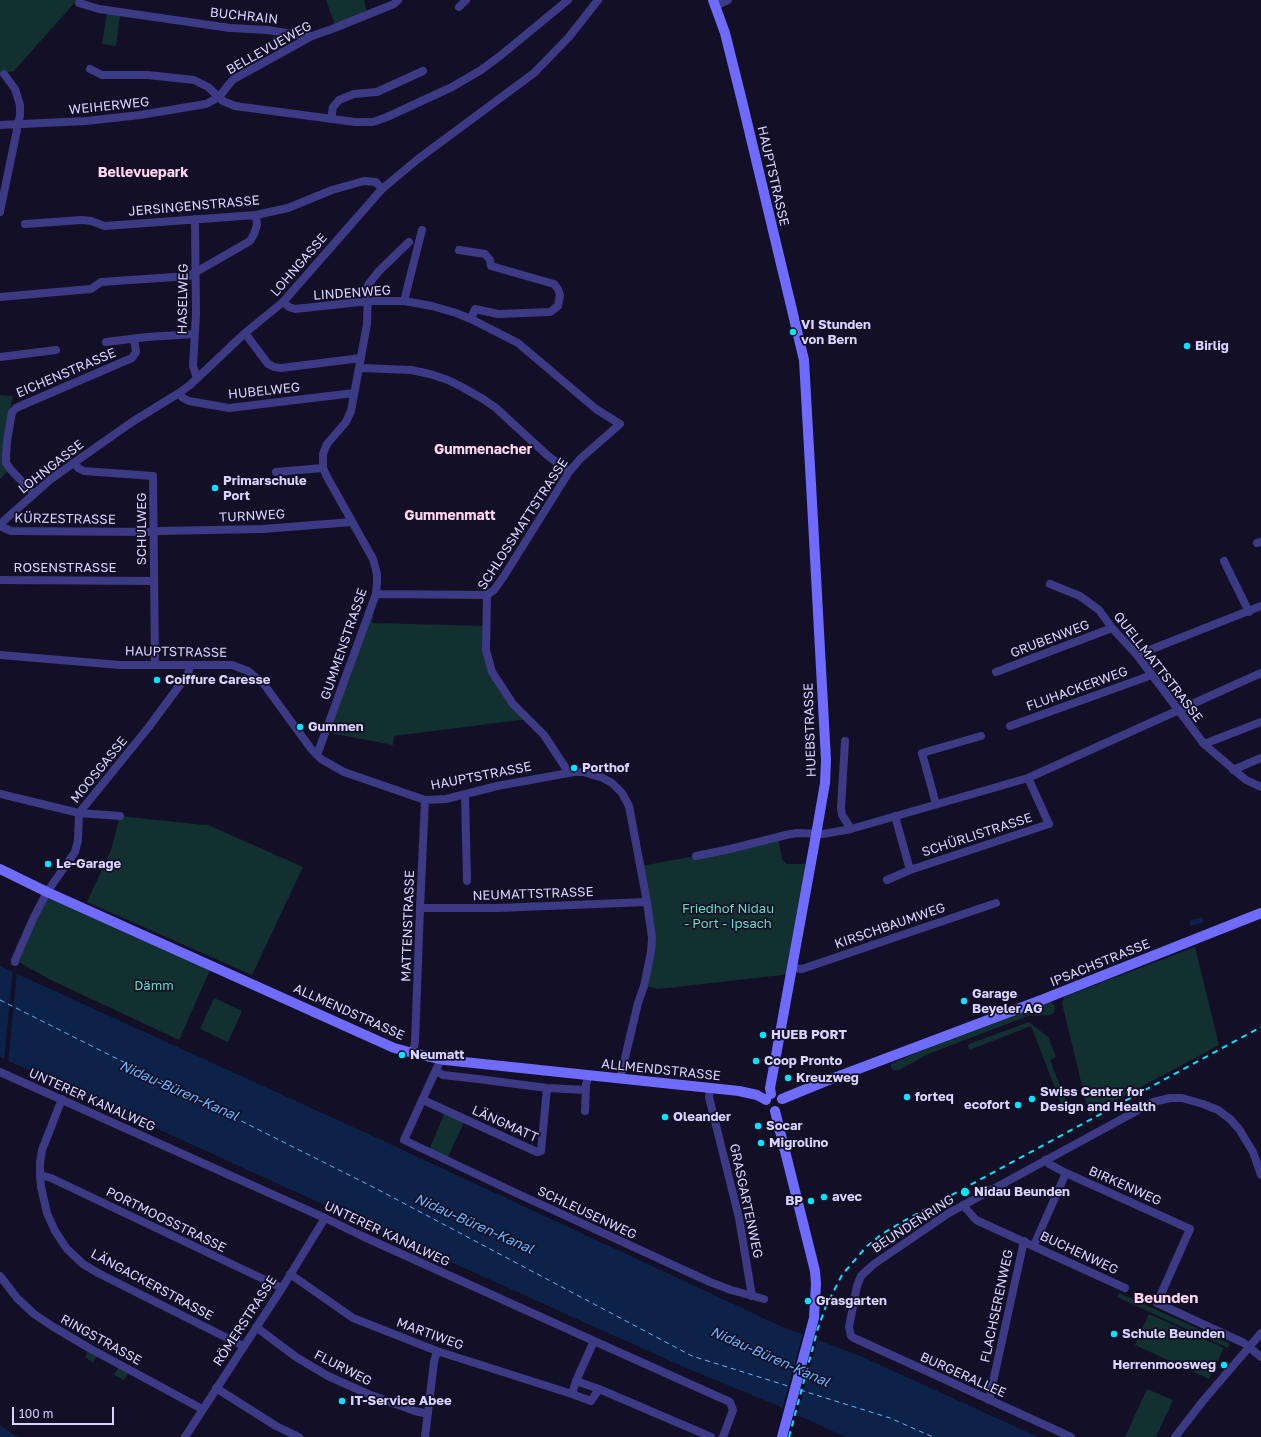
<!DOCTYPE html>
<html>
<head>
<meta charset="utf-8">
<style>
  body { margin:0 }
  #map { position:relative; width:1261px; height:1437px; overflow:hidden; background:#130f26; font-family:"Golos Text",sans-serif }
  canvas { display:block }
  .scale { position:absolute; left:12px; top:1407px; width:102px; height:18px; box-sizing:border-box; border:2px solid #d9d4ff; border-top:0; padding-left:5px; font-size:12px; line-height:14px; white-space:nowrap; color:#d9d4ff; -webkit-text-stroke:3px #130f26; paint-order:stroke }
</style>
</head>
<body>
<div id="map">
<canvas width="1261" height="1437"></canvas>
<div class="scale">100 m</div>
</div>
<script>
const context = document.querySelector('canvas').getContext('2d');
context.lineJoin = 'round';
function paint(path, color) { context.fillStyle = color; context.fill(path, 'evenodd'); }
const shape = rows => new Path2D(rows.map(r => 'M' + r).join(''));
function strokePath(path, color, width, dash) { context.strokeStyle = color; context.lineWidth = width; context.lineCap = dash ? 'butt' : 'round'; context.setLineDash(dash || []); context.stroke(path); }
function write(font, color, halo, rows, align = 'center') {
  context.font = font + ' "Golos Text",sans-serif'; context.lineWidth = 3.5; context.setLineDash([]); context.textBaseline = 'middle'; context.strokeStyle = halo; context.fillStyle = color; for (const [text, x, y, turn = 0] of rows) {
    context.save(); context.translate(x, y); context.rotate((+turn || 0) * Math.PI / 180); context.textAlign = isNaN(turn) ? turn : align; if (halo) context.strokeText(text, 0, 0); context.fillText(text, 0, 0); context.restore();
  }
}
paint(shape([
  [0,0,77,0,14,71,0,73],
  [326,0,364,0,367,12,335,25],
  [107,12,120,15,116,46,102,44],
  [0,395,13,396,5,429,8,471,0,479],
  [376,594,372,623,486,626,492,672,528,719,394,736,393,745,325,732],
  [120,816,204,825,208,825,303,867,252,975,87,902,111,850],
  [778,837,782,859,787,864,807,864,791,974,658,989,644,986,651,952,641,866,696,856],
  [46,895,210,970,179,1040,51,980,15,960],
  [1195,947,1219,1045,1089,1115,1062,1003,1064,997],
  [214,998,242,1011,228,1042,200,1029],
  [1046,1002,1051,1002,1055,1006,1054,1012,1050,1015,1028,1016,928,1054,899,1070,893,1070,891,1067,891,1064,953,1037],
  [1029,1022,1048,1037,1056,1057,1050,1060,1067,1104,1062,1106,1031,1026,969,1050,968,1047,969,1044],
  [445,1112,464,1122,447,1159,429,1150],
  [1119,1293,1190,1325,1230,1344,1228,1348,1117,1297],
  [1149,1314,1224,1348,1209,1379,1135,1345],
  [88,1351,97,1356,93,1363,85,1357],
  [118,1368,128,1374,124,1380,114,1375],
  [1147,1389,1173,1400,1156,1437,1125,1437]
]), '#12302f');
paint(shape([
  [1202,917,1204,922,1191,926,1189,921],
  [0,966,390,1144,785,1328,858,1355,1038,1437,845,1437,774,1404,686,1368,353,1218,0,1057],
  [0,1425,13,1434,19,1437,0,1437]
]), '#0c2248');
paint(shape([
  [13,969,17,971,8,1063,4,1061],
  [803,1333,818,1338,797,1416,782,1410]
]), '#130f26');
strokePath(shape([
  [0,1000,375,1188,692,1356,791,1387],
  [800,1390,890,1418,933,1437]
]), '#62b6ff', 1, [5, 4]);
strokePath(shape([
  [79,3,99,9,230,28,268,30,298,35,312,36],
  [715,6,728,0],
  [459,7,466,0],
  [90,69,102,75,148,75,194,80,208,87,223,101,235,106,355,122,373,122,387,117,452,87,481,70,500,56,568,0],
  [331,119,333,107,339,100,354,94,377,92,423,71],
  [0,125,86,121,140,115,206,104,219,97,230,83,234,79,312,36,332,29,394,4,398,0],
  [0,212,20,115,20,105,15,89,4,74],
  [195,219,196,314,193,366,197,378],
  [25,224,82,220,91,221,105,226,256,215,288,208,332,190,364,181,376,182,382,189],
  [459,250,485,254,490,260,491,266,554,284,558,289,560,295,558,306,550,312,498,314,475,309,471,319],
  [0,297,91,289,101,282,189,276,250,241,254,234,257,225,256,215],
  [404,301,422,230],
  [283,302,289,307,295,309,369,301,404,301,432,306,456,313,471,319,518,343,596,409,620,424,580,459,569,472,504,576,494,590,487,595],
  [245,333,268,364,274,367,281,368,361,358],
  [106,342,147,337,195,334],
  [0,357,56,350],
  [360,368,411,370,430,374,448,380,462,387,483,399,496,408,547,455,569,472],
  [179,393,183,398,189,401,229,408,354,393],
  [75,462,78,468,84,471,153,476,155,665],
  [276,472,323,468],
  [34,494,11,470,6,463,6,456,7,441,12,412,16,408,25,404,132,358,136,352,134,339],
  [0,524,51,479,132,422,179,393,190,385,245,333,283,302,382,189,418,159,534,73,569,37,598,0],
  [0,526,11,531,154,532,159,531,263,529,352,522],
  [1257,543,1261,542],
  [1224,561,1249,612],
  [0,580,154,581],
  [1050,584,1080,596,1099,610,1112,628,1137,655,1204,744,1246,780,1261,787],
  [376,594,487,595],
  [487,595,486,650,492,672,513,704,544,735,569,773],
  [0,655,120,665,232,665,248,671,263,683,312,750,321,759,344,772,425,800,446,799,497,786,574,772,584,772,593,775,601,777,612,783,622,793,629,806,647,902,652,938,651,952,644,986,638,1003,620,1079],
  [1137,655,1261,606],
  [996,672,1112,628],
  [1010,726,1152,675],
  [845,741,841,808,842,815,851,829],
  [1204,744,1261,722],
  [317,755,376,594,377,582,377,574,373,559,326,475,323,468,323,454,327,444,346,422,351,411,367,324,368,285,379,271,409,242],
  [1233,770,1261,758],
  [0,794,79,813,120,816],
  [465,794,467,881],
  [936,804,922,753,981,736],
  [895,816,910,870,1049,824,1028,778],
  [696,856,730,849,786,835,797,833,823,834,851,829,1028,778,1261,673],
  [887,880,910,870],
  [420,908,498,908,647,902],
  [15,962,15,960,34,917,47,892,75,852,78,840,79,813,148,728,188,674,190,665],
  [792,968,802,969,996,903],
  [413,1053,415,1042,420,908,425,800],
  [441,1059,404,1140,516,1193,710,1282,731,1290,764,1299],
  [436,1071,443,1075,478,1079,547,1088,586,1090],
  [0,1072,325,1218,362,1236,594,1341,730,1402,733,1410,723,1437],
  [710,1088,709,1097,739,1218,752,1296],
  [62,1099,42,1150,40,1162,40,1175,41,1187,47,1213,55,1231,67,1249,83,1264,98,1273,243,1346],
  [423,1100,537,1152,541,1151,547,1088],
  [585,1111,586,1084,589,1076],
  [1045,1160,1049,1164,1066,1173,1190,1229,1157,1303,1244,1343,1261,1357],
  [40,1175,51,1178,70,1187,282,1288],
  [963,1205,976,1220,1125,1288],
  [1034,1245,1066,1173],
  [290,1274,353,1318,437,1351,572,1394,591,1401,599,1389],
  [0,1276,17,1298,34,1314,52,1326,89,1348,202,1409],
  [256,1327,296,1357,328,1376,368,1394,415,1411,428,1414],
  [576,1381,594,1341],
  [216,1388,276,1426,299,1437],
  [572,1394,576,1381,599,1389,711,1437],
  [989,1400,1024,1241],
  [185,1437,282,1288,325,1218],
  [425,1437,434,1362,437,1351],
  [1071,1437,854,1338,851,1336,849,1327,857,1286,861,1276,874,1264,949,1213,1153,1102,1170,1098,1182,1098,1203,1104,1218,1110,1230,1119,1239,1129,1253,1152,1261,1175],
  [1175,1437,1203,1401,1261,1333]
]), '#3d3a85', 8);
strokePath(shape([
  [713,0,725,33,742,101,804,360,811,484,826,760,825,783,816,835,773,1072,770,1088,771,1094],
  [0,869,47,892,394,1048,413,1053,445,1060,739,1091,757,1095,766,1100],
  [782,1099,826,1081,1044,999,1261,913],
  [775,1111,815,1271,816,1284,814,1318,782,1437]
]), '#6f6bff', 10);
strokePath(shape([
  [789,1437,818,1328,826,1306,842,1275,866,1247,882,1234,902,1222,1261,1027]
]), '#00e5ff', 2, [6, 5]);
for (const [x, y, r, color] of [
  [793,332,4,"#00e5ff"],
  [1187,346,4,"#00e5ff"],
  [215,488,4,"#00e5ff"],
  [157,680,4,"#00e5ff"],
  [300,727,4,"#00e5ff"],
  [574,768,4,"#00e5ff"],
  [48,864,4,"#00e5ff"],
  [964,1001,4,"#00e5ff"],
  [763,1035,4,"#00e5ff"],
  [402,1055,4,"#00e5ff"],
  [756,1061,4,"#00e5ff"],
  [788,1078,4,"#00e5ff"],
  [907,1097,4,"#00e5ff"],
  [1032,1099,4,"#00e5ff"],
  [1018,1105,4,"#00e5ff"],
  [665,1117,4,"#00e5ff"],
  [758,1126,4,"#00e5ff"],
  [761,1143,4,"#00e5ff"],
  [965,1192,5,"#00e5ff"],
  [824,1197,4,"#00e5ff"],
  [811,1201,4,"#00e5ff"],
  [808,1301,4,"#00e5ff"],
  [1114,1334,4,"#00e5ff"],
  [1224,1365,4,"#00e5ff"],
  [342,1401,4,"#00e5ff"]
]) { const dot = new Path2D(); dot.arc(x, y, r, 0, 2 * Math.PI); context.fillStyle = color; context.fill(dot); strokePath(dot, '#130f26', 1.5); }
write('13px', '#d9d4ff', '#130f26', [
  ["BUCHRAIN",244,16,6],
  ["BELLEVUEWEG",269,48,-29],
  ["WEIHERWEG",109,106,-6],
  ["HAUPTSTRASSE",773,176,77],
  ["JERSINGENSTRASSE",194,206,-5],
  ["LOHNGASSE",299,265,-49],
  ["LINDENWEG",352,293,-4],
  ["HASELWEG",183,299,-89],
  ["EICHENSTRASSE",66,373,-23],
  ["HUBELWEG",264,391,-6],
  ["LOHNGASSE",51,467,-38],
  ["TURNWEG",252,516,-3],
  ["KÜRZESTRASSE",65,519,1],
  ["SCHLOSSMATTSTRASSE",523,524,-57],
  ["SCHULWEG",142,529,-90],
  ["ROSENSTRASSE",65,568],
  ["GRUBENWEG",1050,639,-21],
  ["GUMMENSTRASSE",344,644,-71],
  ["HAUPTSTRASSE",176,652,1],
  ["QUELLMATTSTRASSE",1158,667,52],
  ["FLUHACKERWEG",1077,689,-20],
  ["HUEBSTRASSE",810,730,-92],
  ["MOOSGASSE",99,770,-51],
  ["HAUPTSTRASSE",481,776,-11],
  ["SCHÜRLISTRASSE",977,835,-18],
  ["NEUMATTSTRASSE",533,894,-2],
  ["MATTENSTRASSE",408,926,-88],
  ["KIRSCHBAUMWEG",890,926,-19],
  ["IPSACHSTRASSE",1100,963,-22],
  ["ALLMENDSTRASSE",349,1012,24],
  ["ALLMENDSTRASSE",661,1070,6],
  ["UNTERER KANALWEG",92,1100,24],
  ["LÄNGMATT",505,1124,24],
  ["BIRKENWEG",1125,1186,24],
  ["GRASGARTENWEG",746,1201,78],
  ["SCHLEUSENWEG",587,1213,25],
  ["PORTMOOSSTRASSE",166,1220,26],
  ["BEUNDENRING",913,1224,-33],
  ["UNTERER KANALWEG",387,1234,25],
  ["BUCHENWEG",1079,1253,25],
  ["LÄNGACKERSTRASSE",152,1285,28],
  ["FLACHSERENWEG",997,1306,-78],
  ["RÖMERSTRASSE",245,1321,-57],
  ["MARTIWEG",430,1334,20],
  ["RINGSTRASSE",101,1340,29],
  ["FLURWEG",343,1368,27],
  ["BURGERALLEE",963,1375,24]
]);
write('bold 13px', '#d9d4ff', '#130f26', [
  ["VI Stunden",801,325],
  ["von Bern",801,340],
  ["Birlig",1195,346],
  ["Primarschule",223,481],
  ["Port",223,496],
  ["Coiffure Caresse",165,680],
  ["Gummen",308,727],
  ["Porthof",582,768],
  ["Le-Garage",56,864],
  ["Garage",972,994],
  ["Beyeler AG",972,1009],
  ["HUEB PORT",771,1035],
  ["Neumatt",410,1055],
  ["Coop Pronto",764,1061],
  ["Kreuzweg",796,1078],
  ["Swiss Center for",1040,1092],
  ["Design and Health",1040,1107],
  ["forteq",915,1097],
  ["ecofort",1010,1105,"right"],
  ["Oleander",673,1117],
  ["Socar",766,1126],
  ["Migrolino",769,1143],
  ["Nidau Beunden",974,1192],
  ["avec",832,1197],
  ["BP",803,1201,"right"],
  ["Grasgarten",816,1301],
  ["Schule Beunden",1122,1334],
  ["Herrenmoosweg",1216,1365,"right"],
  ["IT-Service Abee",350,1401]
], 'left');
write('13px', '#5fe0c0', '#130f26', [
  ["Friedhof Nidau",728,909],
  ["- Port - Ipsach",728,924],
  ["Dämm",154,986]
]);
write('bold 14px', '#ffd6f0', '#130f26', [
  ["Bellevuepark",143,173],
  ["Gummenacher",483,450],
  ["Gummenmatt",450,516]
]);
write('italic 14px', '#62b6ff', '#130f26', [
  ["Nidau-Büren-Kanal",179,1091,24],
  ["Nidau-Büren-Kanal",474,1224,24],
  ["Nidau-Büren-Kanal",770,1357,24]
]);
write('bold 15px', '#ffd6f0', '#130f26', [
  ["Beunden",1166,1298]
]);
</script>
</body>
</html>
